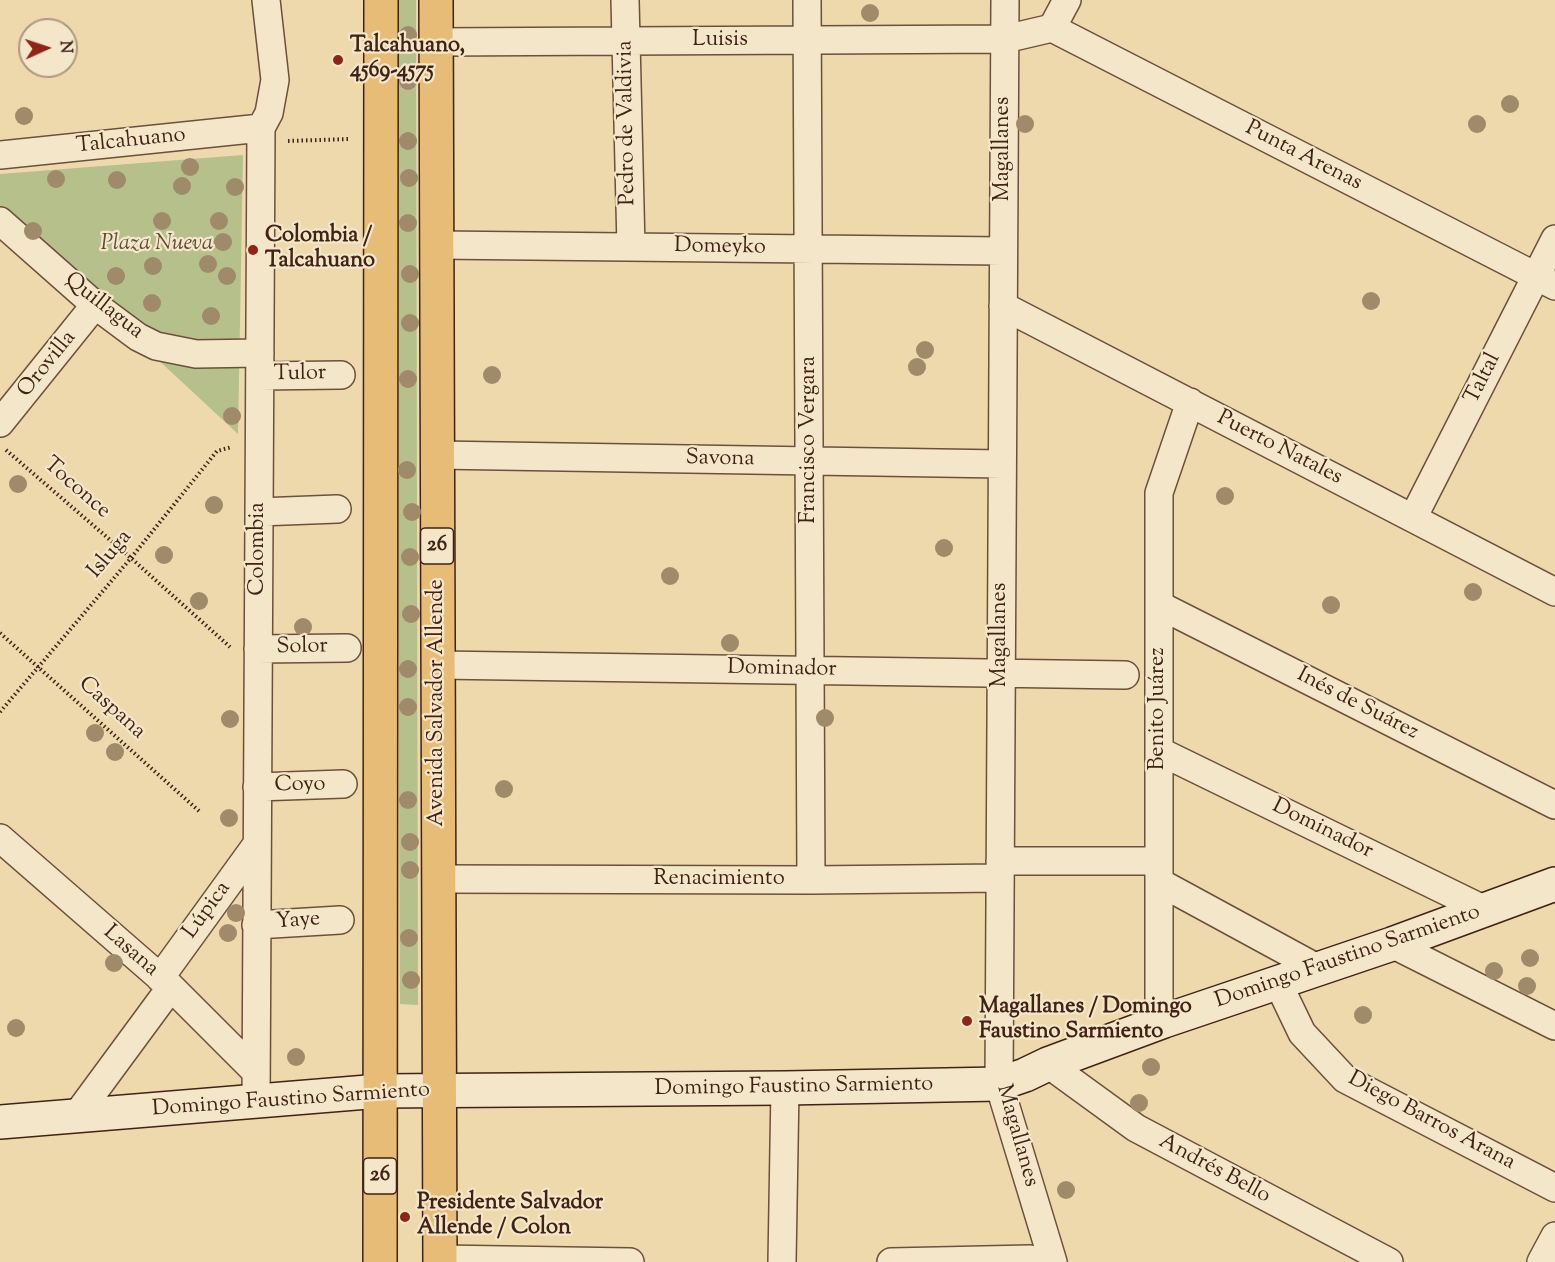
<!DOCTYPE html>
<html>
<head>
<meta charset="utf-8">
<style>
  body { margin:0 }
  #map { position:relative; width:1555px; height:1262px; overflow:hidden; background:#eed9ac; font-family:"Sorts Mill Goudy",serif }
  canvas { display:block }
  .north { position:absolute; left:18px; top:18px; width:60px; height:60px; box-sizing:border-box; background:#f4e6c9; border:2px solid #ac9882; border-radius:50%; rotate:87deg; font-size:16px; font-weight:700; line-height:24px; text-align:center; color:#402217 }
  .north::after { content:''; display:block; margin:auto; width:21px; height:27px; background:#8f2418; clip-path:polygon(50% 0,100% 100%,50% 72%,0 100%) }
</style>
</head>
<body>
<div id="map">
<canvas width="1555" height="1262"></canvas>
<div class="north">N</div>
</div>
<script>
const context = document.querySelector('canvas').getContext('2d');
context.lineJoin = 'round';
function paint(path, color) { context.fillStyle = color; context.fill(path, 'evenodd'); }
const shape = rows => new Path2D(rows.map(r => 'M' + r).join(''));
function strokePath(path, color, width, dash) { context.strokeStyle = color; context.lineWidth = width; context.lineCap = dash ? 'butt' : 'round'; context.setLineDash(dash || []); context.stroke(path); }
function write(font, color, halo, rows, align = 'center') {
  context.font = font + ' "Sorts Mill Goudy",serif'; context.lineWidth = 4.5; context.setLineDash([]); context.textBaseline = 'middle'; context.strokeStyle = halo; context.fillStyle = color; for (const [text, x, y, turn = 0] of rows) {
    context.save(); context.translate(x, y); context.rotate((+turn || 0) * Math.PI / 180); context.textAlign = isNaN(turn) ? turn : align; if (halo) context.strokeText(text, 0, 0); context.fillText(text, 0, 0); context.restore();
  }
}
paint(shape([
  [399,0,416,0,418,1005,400,1004,398,566],
  [243,155,238,434,0,213,0,174]
]), '#b6c08b');
const street = shape([
  [625,0,631,247],
  [807,0,811,880],
  [1005,0,999,1084,1053,1262],
  [1052,28,1555,286],
  [436,42,1005,39,1052,28,1067,0],
  [0,155,261,128],
  [0,221,95,305,138,337,156,346,196,354,260,353],
  [437,245,1003,251],
  [1003,306,1555,592],
  [260,376,341,375],
  [0,423,95,305],
  [437,455,1002,464],
  [259,512,337,509],
  [1413,518,1555,239],
  [1159,605,1555,805],
  [258,649,347,648],
  [438,665,1125,675],
  [1159,751,1485,910],
  [257,787,343,784],
  [0,838,171,987,255,1071],
  [1000,861,1159,861],
  [439,879,811,880,1000,878],
  [1159,882,1319,969],
  [256,925,340,920],
  [1392,944,1555,1026],
  [160,978,257,844],
  [1278,983,1302,1033,1345,1079,1555,1188],
  [1164,1021,1159,1000,1159,493,1190,402],
  [1048,1064,1136,1128,1389,1262],
  [256,1101,261,128,269,113,275,80,266,0],
  [76,1116,171,987],
  [440,1259,630,1262],
  [782,1262,785,1088],
  [891,1262,1030,1259,1035,1262],
  [1541,1262,1555,1236]
]);
const secondary = shape([
  [0,1122,380,1091,785,1088,999,1084,1025,1075,1048,1064,1164,1021,1392,944,1555,884]
]);
const highway = shape([
  [436,0,440,1262],
  [380,1262,381,0]
]);
strokePath(street, '#6c503c', 30);
strokePath(secondary, '#402217', 36);
strokePath(highway, '#402217', 36);
strokePath(shape([
  [288,141,350,139],
  [6,450,131,558,230,647],
  [0,633,199,811],
  [0,712,131,558,217,451,232,447]
]), '#402217', 4, [1.5, 3]);
strokePath(street, '#f4e6c9', 27);
strokePath(secondary, '#f4e6c9', 33);
strokePath(highway, '#e7bc76', 33);
context.fillStyle = '#9f8a6a';
for (const [x, y] of [
  [870,13],
  [408,35],
  [408,81],
  [1510,104],
  [24,116],
  [1025,124],
  [1477,124],
  [408,141],
  [190,167],
  [409,178],
  [56,179],
  [117,180],
  [182,186],
  [235,187],
  [162,221],
  [219,221],
  [408,223],
  [33,231],
  [223,242],
  [208,264],
  [153,266],
  [410,274],
  [116,276],
  [227,276],
  [1371,301],
  [152,303],
  [211,316],
  [410,323],
  [925,350],
  [917,367],
  [492,375],
  [408,379],
  [232,416],
  [407,470],
  [18,484],
  [1225,496],
  [214,505],
  [412,512],
  [944,548],
  [164,555],
  [410,557],
  [670,576],
  [1473,592],
  [199,601],
  [1331,605],
  [411,614],
  [303,627],
  [730,643],
  [408,669],
  [408,707],
  [825,718],
  [230,719],
  [95,733],
  [115,752],
  [504,789],
  [408,800],
  [229,818],
  [410,842],
  [410,870],
  [236,913],
  [228,933],
  [409,938],
  [1530,958],
  [114,963],
  [1494,971],
  [411,980],
  [1527,986],
  [1363,1015],
  [16,1028],
  [296,1057],
  [1151,1067],
  [1139,1103],
  [1066,1190]
]) { context.beginPath(); context.arc(x, y, 9, 0, 2 * Math.PI); context.fill(); }
for (const [x, y, r, color] of [
  [338,60,6,"#8f2418"],
  [253,250,6,"#8f2418"],
  [967,1021,6,"#8f2418"],
  [405,1217,6,"#8f2418"]
]) { const dot = new Path2D(); dot.arc(x, y, r, 0, 2 * Math.PI); context.fillStyle = color; context.fill(dot); strokePath(dot, '#f4e6c9', 2); }
for (const [x, y, w] of [
  [437,546,33],
  [380,1176,33]
]) { const box = new Path2D(); box.roundRect(x - w / 2, y - 18, w, 36, 4.5); context.fillStyle = '#f4e6c9'; context.fill(box); strokePath(box, '#402217', 1.5); }
write('bold 21px', '#402217', null, [
  ["26",437,546],
  ["26",380,1176]
]);
write('22px', '#402217', '#f4e6c9', [
  ["Luisis",720,41],
  ["Pedro de Valdivia",628,123,-91],
  ["Talcahuano",131,142,-6],
  ["Magallanes",1004,149,-90],
  ["Punta Arenas",1303,157,27],
  ["Domeyko",720,248,1],
  ["Quillagua",103,307,38],
  ["Orovilla",48,365,-51],
  ["Tulor",300,375,-1],
  ["Taltal",1484,379,-63],
  ["Francisco Vergara",810,440,-90],
  ["Puerto Natales",1279,449,27],
  ["Savona",720,460,1],
  ["Toconce",76,489,41],
  ["Colombia",259,549,-90],
  ["Isluga",111,555,-50],
  ["Magallanes",1001,635,-90],
  ["Solor",302,648,-1],
  ["Dominador",782,670,1],
  ["Avenida Salvador Allende",438,703,-90],
  ["Inés de Suárez",1357,705,27],
  ["Caspana",111,709,42],
  ["Benito Juárez",1159,709,-90],
  ["Coyo",300,786,-1],
  ["Dominador",1322,830,26],
  ["Renacimiento",719,880],
  ["Lúpica",208,911,-54],
  ["Yaye",298,922,-4],
  ["Lasana",130,952,41],
  ["Domingo Faustino Sarmiento",1348,958,-19],
  ["Domingo Faustino Sarmiento",794,1088,-1],
  ["Domingo Faustino Sarmiento",291,1101,-4],
  ["Diego Barros Arana",1431,1122,28],
  ["Magallanes",1016,1136,74],
  ["Andrés Bello",1214,1170,28]
]);
write('bold 22px', '#402217', '#f4e6c9', [
  ["Talcahuano,",350,47],
  ["4569-4575",350,72],
  ["Colombia /",265,237],
  ["Talcahuano",265,262],
  ["Magallanes / Domingo",979,1008],
  ["Faustino Sarmiento",979,1033],
  ["Presidente Salvador",417,1204],
  ["Allende / Colon",417,1229]
], 'left');
write('italic 22px', '#5e4a34', '#f4e6c9', [
  ["Plaza Nueva",157,245]
]);
</script>
</body>
</html>
